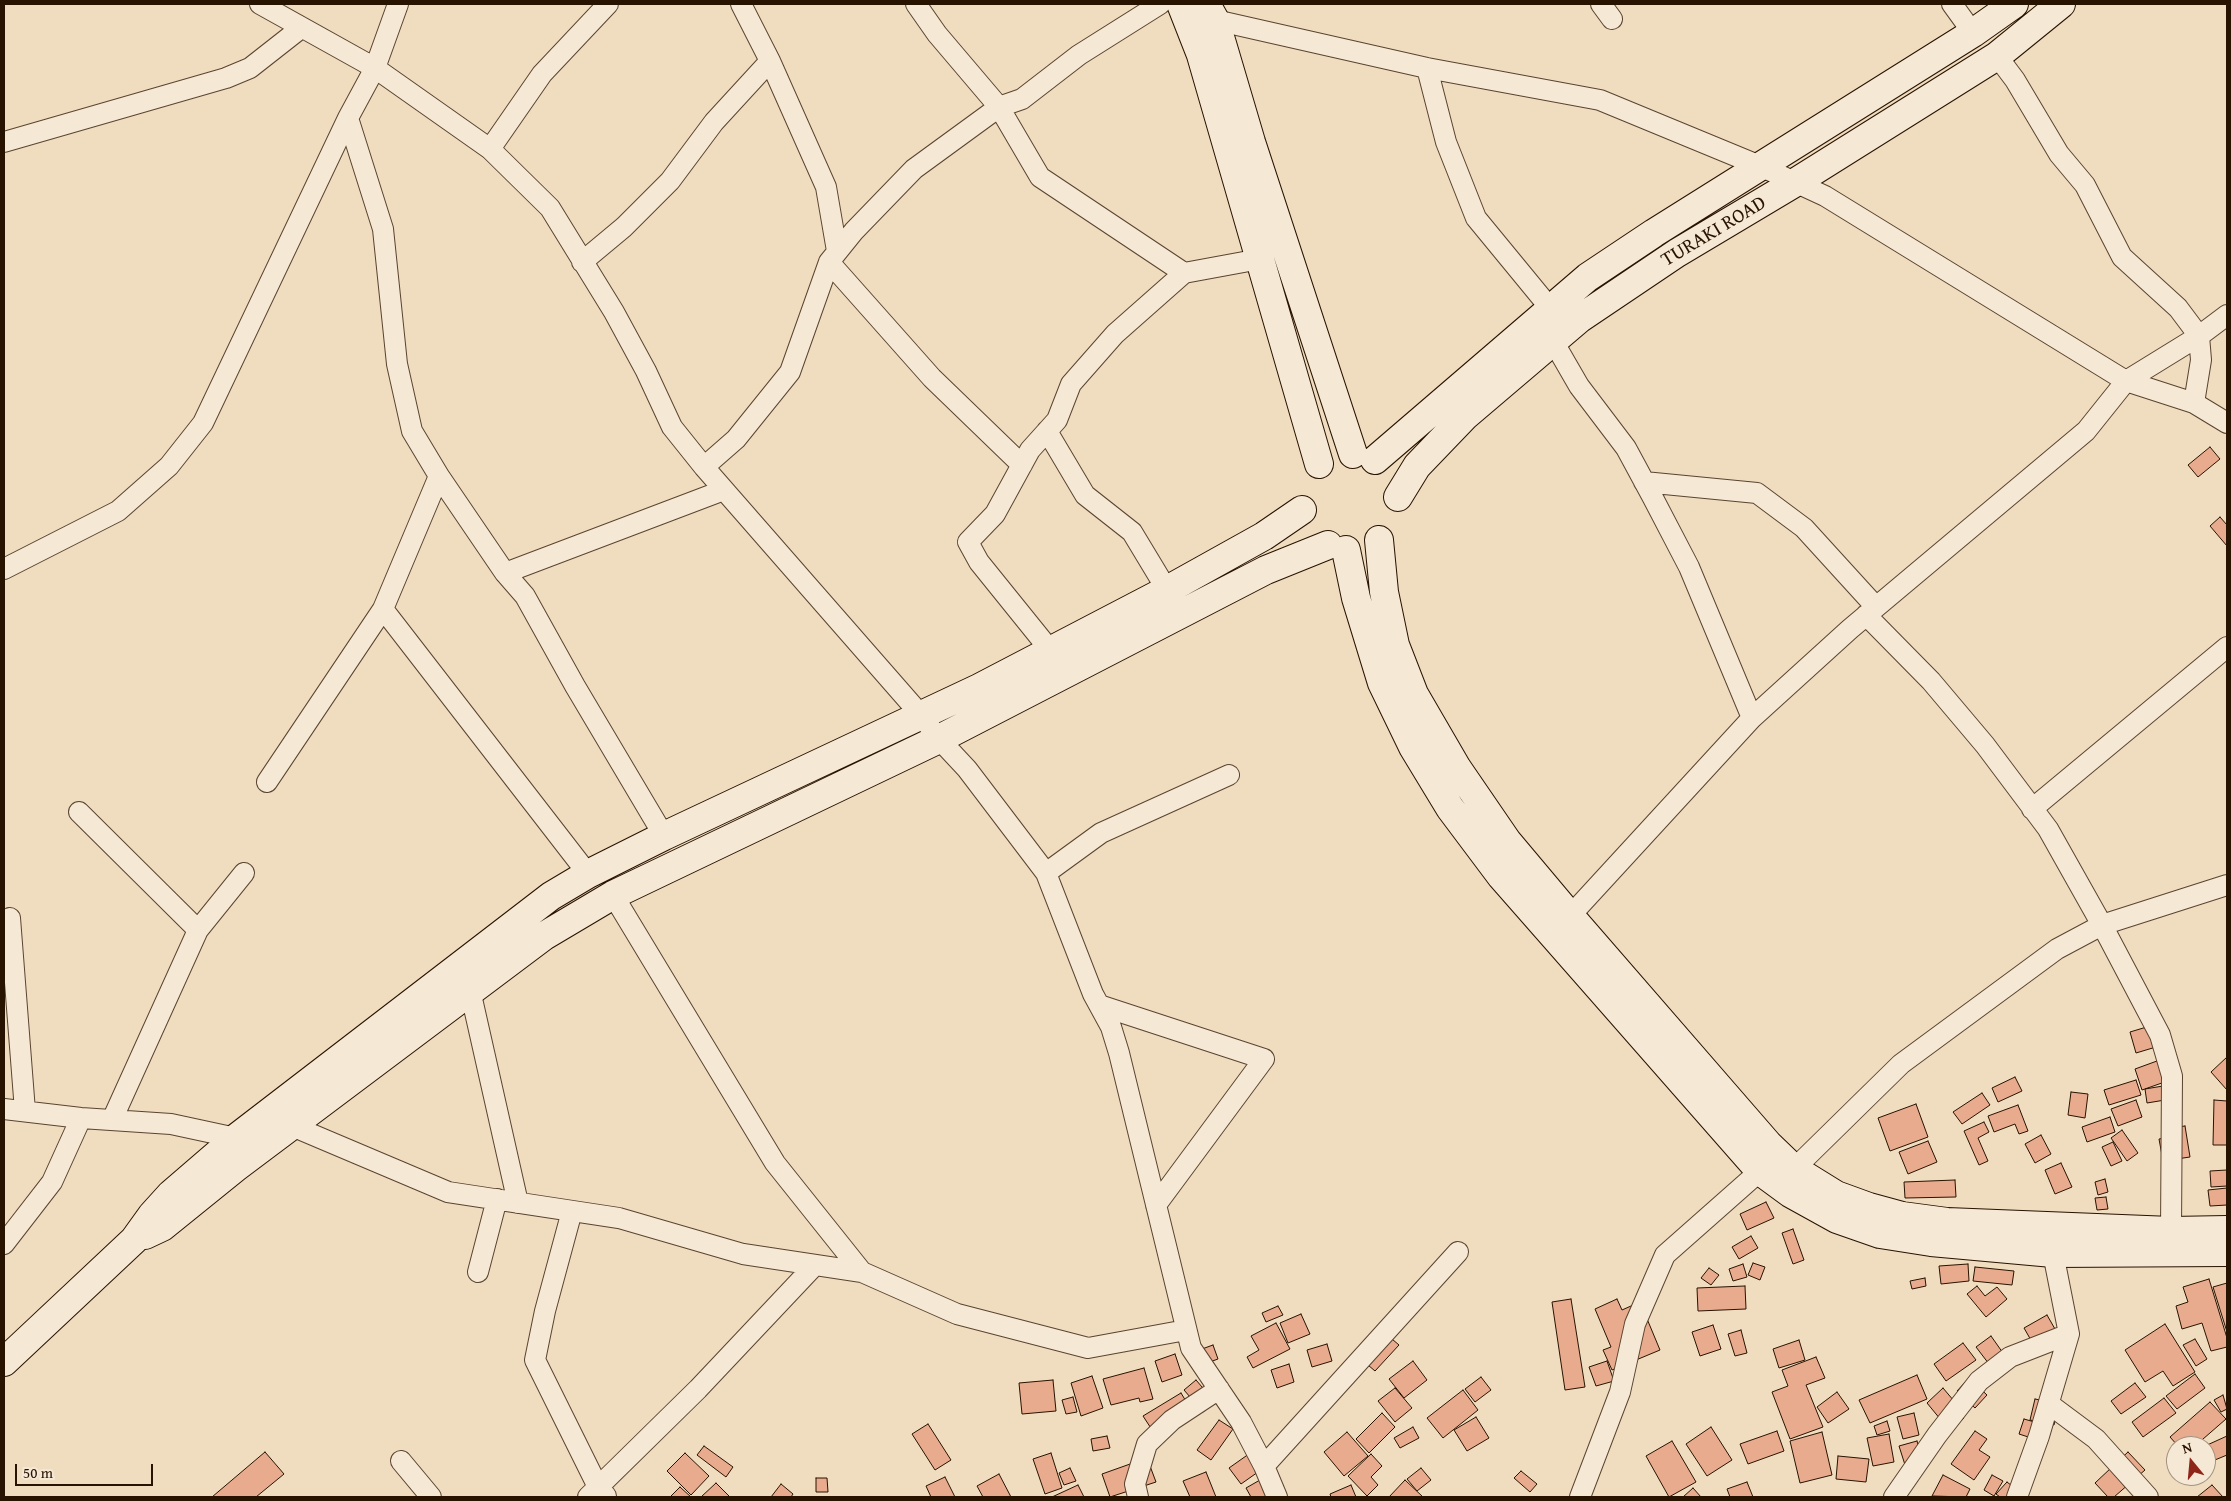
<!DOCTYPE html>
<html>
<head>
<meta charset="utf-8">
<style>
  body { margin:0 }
  #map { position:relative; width:2231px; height:1501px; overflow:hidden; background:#f0dcbe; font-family:"Gentium Book Plus",serif }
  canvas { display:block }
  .frame { position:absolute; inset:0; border:5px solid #281200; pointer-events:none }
  .north { position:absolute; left:2166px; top:1436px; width:50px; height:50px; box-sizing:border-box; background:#f5e8d5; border:1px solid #a39280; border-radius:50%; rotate:343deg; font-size:14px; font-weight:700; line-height:20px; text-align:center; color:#281200 }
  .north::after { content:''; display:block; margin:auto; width:18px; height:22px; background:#8f2418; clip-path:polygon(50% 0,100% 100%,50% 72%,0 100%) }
  .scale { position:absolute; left:15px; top:1464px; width:138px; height:22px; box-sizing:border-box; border:2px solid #281200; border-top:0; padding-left:6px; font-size:15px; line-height:18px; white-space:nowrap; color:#281200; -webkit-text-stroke:4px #f5e8d5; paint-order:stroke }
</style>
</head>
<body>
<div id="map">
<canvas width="2231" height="1501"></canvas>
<div class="frame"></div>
<div class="north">N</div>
<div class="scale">50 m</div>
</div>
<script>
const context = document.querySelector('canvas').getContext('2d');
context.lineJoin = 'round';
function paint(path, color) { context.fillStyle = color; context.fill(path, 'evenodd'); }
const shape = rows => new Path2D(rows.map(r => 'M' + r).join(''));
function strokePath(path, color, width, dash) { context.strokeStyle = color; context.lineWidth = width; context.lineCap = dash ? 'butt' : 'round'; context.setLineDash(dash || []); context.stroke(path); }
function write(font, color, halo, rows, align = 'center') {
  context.font = font + ' "Gentium Book Plus",serif'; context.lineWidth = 4; context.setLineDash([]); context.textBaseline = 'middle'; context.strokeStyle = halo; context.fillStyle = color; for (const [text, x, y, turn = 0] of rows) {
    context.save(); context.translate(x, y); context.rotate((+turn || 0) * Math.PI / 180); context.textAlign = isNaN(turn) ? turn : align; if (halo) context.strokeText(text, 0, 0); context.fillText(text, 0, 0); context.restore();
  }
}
const building = shape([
  [2210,447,2220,459,2198,477,2188,465,2210,447],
  [2220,517,2227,525,2227,546,2210,526,2220,517],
  [2150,1026,2156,1047,2136,1053,2130,1032,2150,1026],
  [2168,1057,2176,1078,2142,1090,2135,1069,2168,1057],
  [2227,1057,2227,1090,2211,1072,2227,1057],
  [2015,1077,2022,1091,1998,1102,1992,1088,2015,1077],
  [2136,1080,2141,1095,2109,1105,2104,1090,2136,1080],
  [2163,1086,2165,1100,2147,1103,2145,1089,2163,1086],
  [2071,1092,2088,1094,2085,1118,2068,1115,2071,1092],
  [1982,1093,1990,1105,1962,1124,1953,1112,1982,1093],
  [2136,1100,2142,1117,2118,1126,2111,1109,2136,1100],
  [2214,1100,2227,1101,2227,1145,2213,1145,2214,1100],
  [1916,1104,1928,1137,1890,1151,1878,1118,1916,1104],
  [2018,1105,2028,1131,2019,1134,2015,1124,1994,1132,1988,1116,2018,1105],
  [2110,1117,2115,1132,2087,1142,2082,1127,2110,1117],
  [1984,1122,1989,1132,1978,1138,1988,1161,1979,1165,1964,1131,1984,1122],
  [2185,1126,2190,1157,2163,1161,2159,1139,2172,1137,2171,1128,2185,1126],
  [2122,1130,2138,1153,2127,1161,2111,1138,2122,1130],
  [2041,1135,2051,1154,2035,1163,2025,1144,2041,1135],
  [1928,1141,1937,1162,1908,1174,1899,1152,1928,1141],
  [2113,1142,2122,1161,2111,1166,2102,1147,2113,1142],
  [2061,1163,2072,1187,2055,1194,2045,1170,2061,1163],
  [2227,1170,2227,1186,2211,1187,2210,1171,2227,1170],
  [2105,1179,2108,1192,2098,1195,2095,1182,2105,1179],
  [1955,1180,1956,1197,1905,1198,1904,1182,1955,1180],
  [2227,1188,2227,1205,2210,1206,2208,1190,2227,1188],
  [2106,1197,2108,1209,2097,1210,2095,1198,2106,1197],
  [1766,1202,1774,1218,1747,1230,1740,1214,1766,1202],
  [1793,1229,1804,1260,1793,1264,1782,1233,1793,1229],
  [1751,1236,1758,1248,1739,1259,1732,1247,1751,1236],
  [1753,1263,1765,1267,1760,1280,1748,1275,1753,1263],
  [1743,1264,1747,1277,1733,1281,1729,1269,1743,1264],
  [1968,1264,1969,1281,1941,1284,1939,1266,1968,1264],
  [1975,1267,2014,1271,2012,1285,1973,1281,1975,1267],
  [1709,1268,1719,1275,1711,1285,1701,1278,1709,1268],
  [1925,1278,1926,1286,1912,1289,1910,1281,1925,1278],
  [2209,1279,2227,1338,2227,1347,2211,1351,2202,1323,2182,1329,2176,1306,2188,1302,2183,1287,2209,1279],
  [2227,1283,2227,1332,2213,1287,2227,1283],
  [1745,1286,1746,1309,1698,1311,1697,1288,1745,1286],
  [1977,1286,1985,1296,1997,1287,2007,1299,1986,1317,1967,1294,1977,1286],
  [1571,1299,1585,1387,1565,1390,1552,1302,1571,1299],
  [1617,1299,1622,1310,1640,1302,1660,1350,1612,1370,1603,1350,1611,1347,1595,1309,1617,1299],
  [1278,1306,1283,1315,1266,1322,1262,1313,1278,1306],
  [1301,1314,1310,1334,1288,1343,1280,1323,1301,1314],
  [2047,1315,2059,1336,2036,1349,2024,1328,2047,1315],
  [1276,1323,1290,1349,1253,1368,1247,1357,1259,1350,1251,1336,1276,1323],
  [2165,1324,2195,1372,2173,1386,2163,1371,2145,1382,2125,1350,2165,1324],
  [1713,1325,1721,1349,1700,1356,1692,1332,1713,1325],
  [1741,1330,1747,1353,1735,1356,1728,1334,1741,1330],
  [1385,1333,1399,1345,1375,1371,1361,1359,1385,1333],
  [1991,1336,2003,1353,1989,1364,1976,1347,1991,1336],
  [2195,1339,2207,1359,2196,1366,2183,1345,2195,1339],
  [1799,1340,1805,1360,1779,1368,1773,1349,1799,1340],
  [1963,1343,1976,1360,1946,1381,1934,1364,1963,1343],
  [1327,1344,1332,1361,1312,1367,1307,1350,1327,1344],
  [1213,1345,1218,1359,1196,1367,1191,1353,1213,1345],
  [1175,1354,1182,1375,1162,1382,1155,1361,1175,1354],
  [1816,1357,1825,1378,1806,1385,1823,1427,1790,1439,1772,1392,1788,1386,1782,1370,1816,1357],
  [1413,1361,1427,1380,1404,1398,1389,1379,1413,1361],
  [1607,1361,1614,1381,1596,1386,1589,1367,1607,1361],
  [1289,1364,1294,1382,1277,1388,1271,1370,1289,1364],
  [1144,1368,1153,1399,1140,1402,1139,1398,1111,1405,1103,1379,1144,1368],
  [2195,1374,2205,1388,2177,1409,2166,1396,2195,1374],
  [1917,1375,1927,1399,1870,1423,1859,1400,1917,1375],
  [1092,1376,1103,1408,1081,1416,1071,1383,1092,1376],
  [1481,1377,1491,1390,1475,1402,1465,1389,1481,1377],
  [1969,1378,1987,1395,1975,1408,1957,1391,1969,1378],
  [1053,1380,1056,1411,1022,1414,1019,1383,1053,1380],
  [1196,1380,1215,1402,1203,1412,1184,1390,1196,1380],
  [2135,1383,2146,1397,2121,1414,2111,1401,2135,1383],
  [1395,1388,1412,1408,1395,1422,1378,1401,1395,1388],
  [1943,1388,1954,1401,1951,1403,1964,1418,1950,1431,1927,1403,1943,1388],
  [1463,1390,1478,1410,1443,1438,1427,1418,1463,1390],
  [1837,1392,1849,1409,1828,1423,1817,1407,1837,1392],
  [1181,1393,1195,1416,1158,1439,1143,1416,1181,1393],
  [2223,1395,2227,1409,2221,1412,2214,1400,2223,1395],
  [1073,1397,1077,1412,1066,1414,1062,1400,1073,1397],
  [2164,1398,2176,1413,2143,1437,2132,1422,2164,1398],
  [2035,1399,2059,1404,2054,1425,2030,1420,2035,1399],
  [2210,1402,2226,1419,2195,1446,2178,1446,2170,1437,2210,1402],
  [1382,1413,1395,1427,1369,1453,1356,1439,1382,1413],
  [1914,1413,1919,1435,1903,1439,1897,1417,1914,1413],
  [1476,1417,1489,1438,1467,1451,1454,1430,1476,1417],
  [2024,1419,2052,1427,2047,1443,2019,1434,2024,1419],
  [1219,1420,1233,1429,1211,1460,1197,1450,1219,1420],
  [1887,1421,1890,1431,1877,1435,1874,1426,1887,1421],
  [928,1424,951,1460,935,1470,912,1434,928,1424],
  [1413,1427,1419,1438,1400,1448,1394,1438,1413,1427],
  [1711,1427,1732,1460,1707,1476,1686,1444,1711,1427],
  [1777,1431,1784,1451,1748,1464,1740,1444,1777,1431],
  [1975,1431,1987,1439,1979,1450,1990,1457,1974,1480,1951,1464,1975,1431],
  [1347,1432,1368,1456,1344,1476,1324,1452,1347,1432],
  [1822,1432,1832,1475,1800,1483,1790,1441,1822,1432],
  [1889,1434,1894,1462,1873,1466,1867,1438,1889,1434],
  [1107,1436,1110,1448,1093,1451,1091,1439,1107,1436],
  [2227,1436,2227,1455,2210,1462,2205,1446,2227,1436],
  [1672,1441,1696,1482,1669,1497,1646,1456,1672,1441],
  [1917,1441,1923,1463,1906,1468,1899,1446,1917,1441],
  [1263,1444,1275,1460,1241,1484,1229,1468,1263,1444],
  [704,1446,733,1467,726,1477,697,1455,704,1446],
  [265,1452,284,1474,256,1497,212,1497,265,1452],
  [2128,1452,2145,1470,2114,1497,2108,1497,2095,1483,2128,1452],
  [685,1453,709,1476,691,1495,667,1471,685,1453],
  [1051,1453,1062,1488,1045,1494,1033,1459,1051,1453],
  [1371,1454,1382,1466,1371,1477,1378,1485,1367,1496,1348,1476,1371,1454],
  [1838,1456,1869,1459,1866,1482,1836,1479,1838,1456],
  [1147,1458,1156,1482,1110,1497,1102,1474,1147,1458],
  [1070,1468,1076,1481,1064,1485,1059,1473,1070,1468],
  [1421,1468,1431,1480,1417,1491,1407,1479,1421,1468],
  [1521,1471,1537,1484,1530,1492,1514,1478,1521,1471],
  [1206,1472,1216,1497,1190,1497,1183,1481,1206,1472],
  [1274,1472,1278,1497,1251,1497,1246,1488,1274,1472],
  [999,1474,1011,1497,983,1497,977,1486,999,1474],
  [1943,1475,1970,1489,1966,1497,1932,1496,1943,1475],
  [1992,1475,2003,1481,1994,1496,1984,1490,1992,1475],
  [945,1477,955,1497,931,1497,926,1486,945,1477],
  [816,1478,827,1478,828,1492,816,1492,816,1478],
  [1405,1480,1423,1497,1389,1497,1405,1480],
  [1747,1482,1753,1497,1730,1497,1727,1489,1747,1482],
  [2007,1482,2026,1497,2000,1497,1996,1494,2007,1482],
  [716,1483,730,1497,701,1497,716,1483],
  [781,1484,793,1494,791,1497,771,1497,781,1484],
  [1078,1485,1084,1497,1052,1497,1078,1485],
  [1351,1485,1356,1497,1331,1497,1330,1494,1351,1485],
  [2212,1485,2223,1497,2197,1497,2212,1485],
  [680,1487,691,1497,670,1497,680,1487],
  [1693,1488,1701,1497,1683,1497,1693,1488]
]);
paint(building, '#e8ab8e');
strokePath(building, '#281200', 1);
const street = shape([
  [260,4,375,68,490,149,550,208,614,312,646,371,672,427,704,467,920,714,939,739,967,769,1046,873,1093,994,1111,1027,1119,1053,1191,1348,1241,1422,1264,1466,1277,1497],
  [741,4,770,61,826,187,837,251],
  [916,4,937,34,999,107,1040,177,1184,273,1260,259],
  [1601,4,1612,19],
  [1952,4,1973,33],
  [1215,20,1427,68,1600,100,1760,166,1825,196,2126,381,2194,403,2227,423],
  [1997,56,2015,80,2059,154,2085,185,2122,257,2178,308,2199,336,2201,360,2194,403],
  [1427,68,1446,142,1476,218,1550,308],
  [348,118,383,229,397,364,412,431,439,476,505,573,525,596,575,686,664,836],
  [4,142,226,78,250,68,301,28],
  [490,149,542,74,608,4],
  [582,262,624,227,670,181,714,122,770,61],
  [829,262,932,378,1022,465],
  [1553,341,1579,386,1626,448,1653,498,1689,567,1752,718],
  [1047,431,1085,495,1132,532,1167,590],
  [704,467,736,439,790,372,829,262,854,231,914,169,999,107,1022,99,1079,55,1160,4],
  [1644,482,1757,493,1804,528,1876,607],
  [4,569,118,511,169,466,203,423,348,118,375,68,398,4],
  [505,573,724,490],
  [383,609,588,874],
  [1866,615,1931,681,1985,745,2048,829,2102,925,2160,1035,2172,1076,2171,1231],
  [1050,650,979,562,968,542,995,514,1030,450,1057,420,1071,384,1115,334,1184,273],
  [267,782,383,609,439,476],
  [2032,809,2227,647],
  [79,812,198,930],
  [1046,873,1101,833,1229,775],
  [613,895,775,1163,862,1272],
  [1570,916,1752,718,1850,629,2086,431,2126,381,2199,336,2227,315],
  [10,918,25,1111],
  [470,990,518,1203],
  [1099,1005,1264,1059,1156,1205],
  [4,1109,81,1118,171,1124,236,1138],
  [112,1120,198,930,244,873],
  [292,1126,448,1192,619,1218,743,1254,862,1272,957,1314,1088,1348,1186,1330],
  [1794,1169,1901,1064,2057,949,2102,925,2227,885],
  [572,1211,545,1311,535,1360,598,1487,606,1496],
  [4,1244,52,1182,81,1118],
  [478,1272,497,1199],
  [2049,1404,2096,1439,2148,1497],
  [401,1461,431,1497],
  [1264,1466,1458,1252],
  [588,1497,698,1389,815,1265],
  [1138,1497,1135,1484,1147,1444,1172,1420,1219,1389],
  [1580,1497,1620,1392,1635,1324,1665,1255,1760,1171],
  [1894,1497,1937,1435,1979,1381,2010,1357,2069,1334],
  [2017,1497,2039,1436,2069,1334,2053,1253]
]);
const secondary = shape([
  [1181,4,1201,55,1319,464],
  [1206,4,1215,20,1251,142,1353,454],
  [1375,460,1588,277,1654,233,1973,33,2014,4],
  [1398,497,1417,466,1465,416,1579,319,1677,253,1796,182,1997,56,2061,4],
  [1379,540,1384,592,1395,645,1414,694,1457,768,1507,841,1570,916,1768,1144,1794,1169,1836,1195,1869,1207,1902,1216,1947,1222,2171,1231,2227,1230],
  [1346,550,1356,598,1382,683,1413,747,1450,808,1501,876,1760,1171,1790,1193,1837,1219,1880,1234,1931,1242,2053,1253,2227,1252],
  [145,1235,162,1227,235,1168,544,936,613,895,939,739,1266,570,1328,545],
  [4,1362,134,1240,152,1215,171,1194,236,1138,551,896,588,874,664,836,979,688,1167,590,1264,536,1302,510]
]);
strokePath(street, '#5a4430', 22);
strokePath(secondary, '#281200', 30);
strokePath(street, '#f5e8d5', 20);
strokePath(secondary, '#f5e8d5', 28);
write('20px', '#281200', '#f5e8d5', [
  ["TURAKI ROAD",1714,232,-31]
]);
</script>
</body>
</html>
